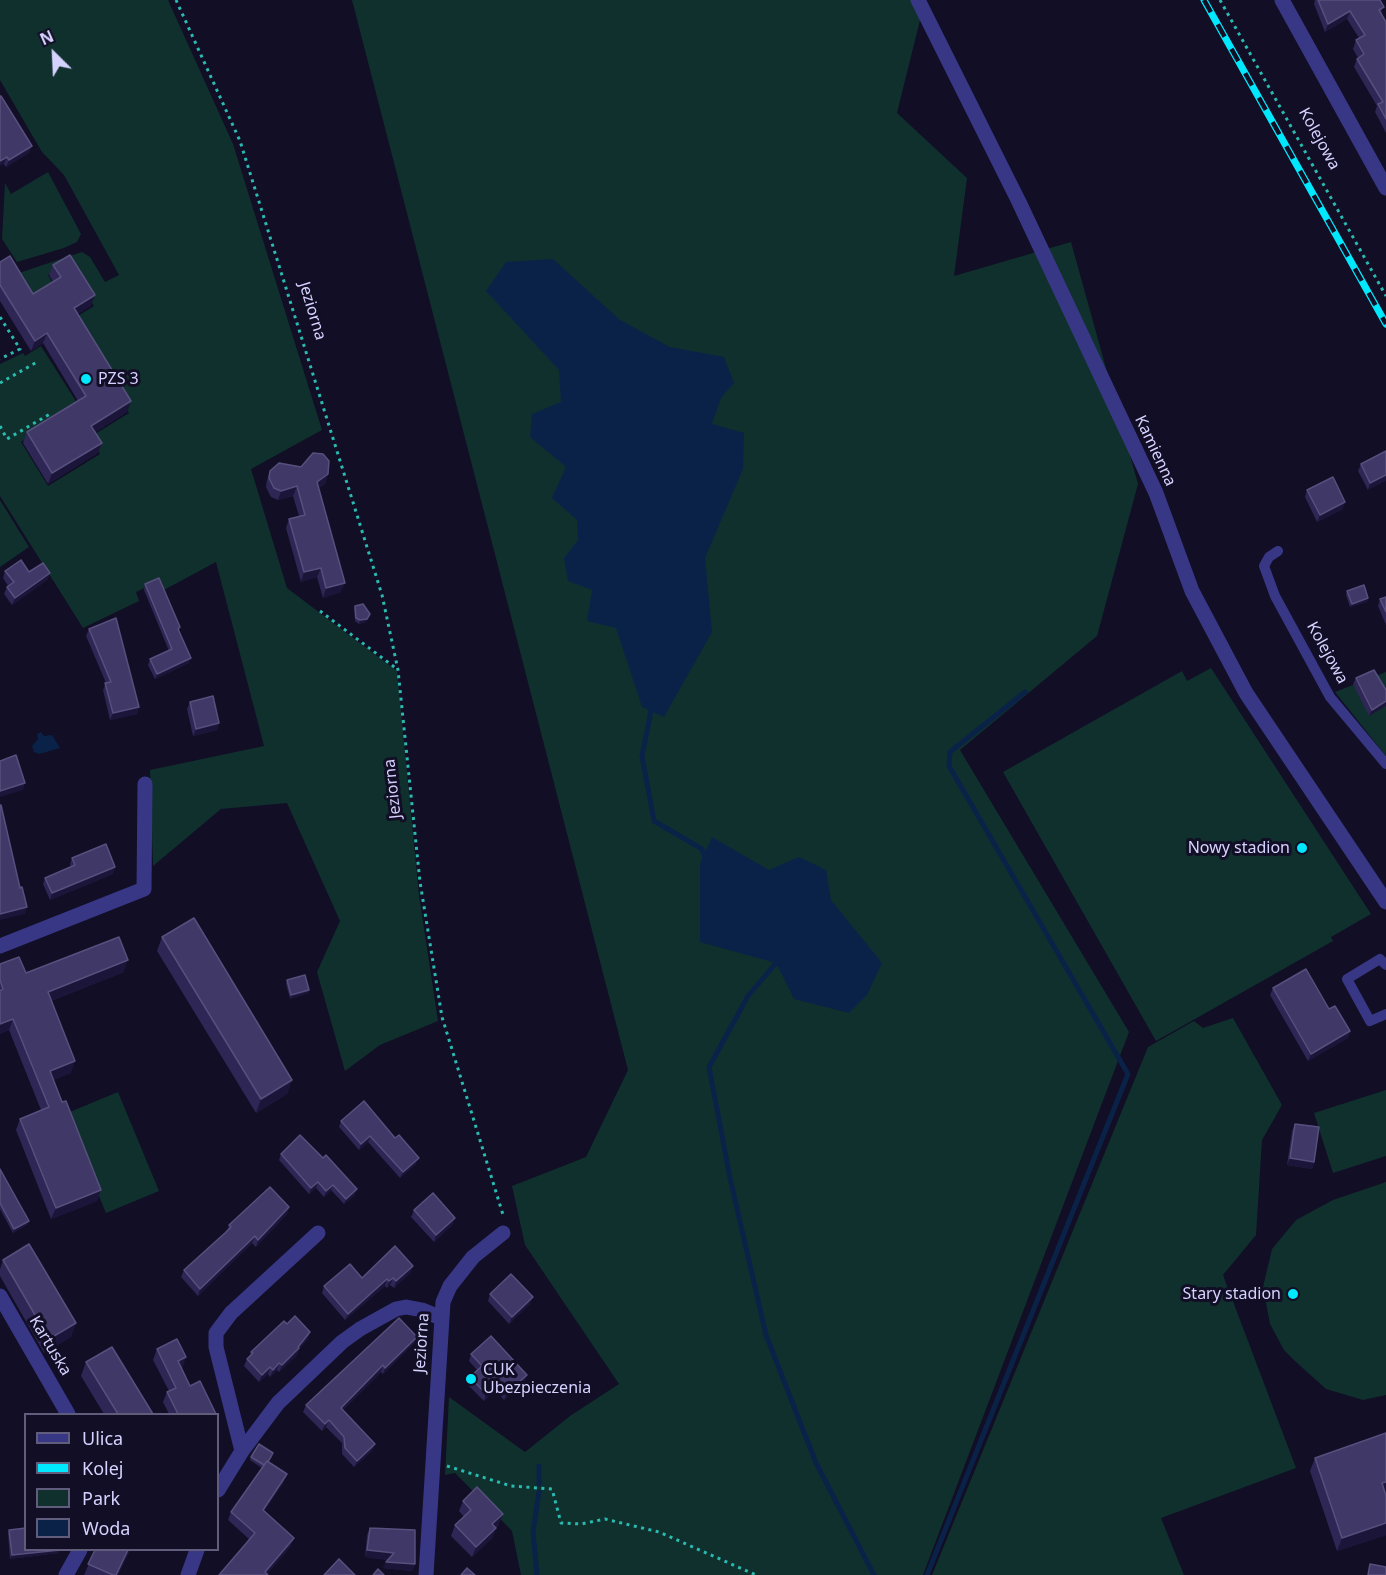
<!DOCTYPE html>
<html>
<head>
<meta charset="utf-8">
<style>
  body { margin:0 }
  #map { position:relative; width:1386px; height:1575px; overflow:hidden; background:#110e25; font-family:"Noto Sans",sans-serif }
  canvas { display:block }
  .legend { position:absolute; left:24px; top:1413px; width:195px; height:138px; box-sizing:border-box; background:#110e25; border:2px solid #605c7c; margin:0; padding:8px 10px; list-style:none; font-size:18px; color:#d6d2ff }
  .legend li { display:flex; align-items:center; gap:12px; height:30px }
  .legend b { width:30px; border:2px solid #605c7c }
  .north { position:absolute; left:24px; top:24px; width:60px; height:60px; -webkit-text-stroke:4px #110e25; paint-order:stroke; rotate:336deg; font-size:16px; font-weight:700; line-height:24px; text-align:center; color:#d6d2ff }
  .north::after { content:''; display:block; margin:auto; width:21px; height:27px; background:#d6d2ff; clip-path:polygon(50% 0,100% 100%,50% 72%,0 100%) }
</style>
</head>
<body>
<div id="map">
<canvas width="1386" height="1575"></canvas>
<ul class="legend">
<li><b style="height:8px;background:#383786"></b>Ulica</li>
<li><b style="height:8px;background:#00e8fd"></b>Kolej</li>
<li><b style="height:16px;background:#10302e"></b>Park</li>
<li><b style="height:16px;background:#0a2248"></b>Woda</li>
</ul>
<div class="north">N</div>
</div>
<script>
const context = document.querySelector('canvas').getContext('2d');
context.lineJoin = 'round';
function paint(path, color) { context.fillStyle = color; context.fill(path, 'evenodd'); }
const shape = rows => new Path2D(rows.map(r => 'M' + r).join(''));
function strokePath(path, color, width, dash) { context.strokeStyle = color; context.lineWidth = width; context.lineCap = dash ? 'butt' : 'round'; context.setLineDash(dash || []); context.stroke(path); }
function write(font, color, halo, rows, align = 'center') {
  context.font = font + ' "Noto Sans",sans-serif'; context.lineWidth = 6; context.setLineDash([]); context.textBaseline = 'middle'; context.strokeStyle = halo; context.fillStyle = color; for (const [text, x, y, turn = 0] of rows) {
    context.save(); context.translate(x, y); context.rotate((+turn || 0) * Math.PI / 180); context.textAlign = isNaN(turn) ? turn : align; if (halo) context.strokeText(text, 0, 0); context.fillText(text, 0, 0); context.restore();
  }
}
paint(shape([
  [0,0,168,0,233,144,322,430,251,469,287,588,397,671,419,895,438,1021,380,1045,345,1071,317,972,340,921,287,803,221,809,153,866,150,770,264,746,216,562,162,591,157,582,136,592,139,601,83,628,0,496,0,364,23,353,25,356,41,346,79,406,21,442,48,486,100,454,90,437,129,413,73,319,94,306,66,264,48,275,55,287,30,303,13,275,82,252,90,257,105,282,119,275,64,175,42,152,0,80],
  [352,0,925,0,897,113,967,178,954,276,1071,242,1138,484,1097,636,960,750,1129,1032,923,1575,521,1575,512,1531,455,1473,445,1475,449,1397,525,1452,570,1416,619,1384,525,1245,512,1186,586,1157,628,1070],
  [48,172,81,234,77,242,64,248,17,262,2,239,5,183,11,194],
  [0,500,29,547,0,567],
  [1211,668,1371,914,1331,937,1333,941,1156,1041,1003,772,1182,671,1187,681],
  [1386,672,1386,756,1335,692],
  [1233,1018,1282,1105,1262,1140,1256,1235,1223,1275,1296,1468,1161,1518,1184,1575,932,1575,1148,1047,1194,1021,1203,1028],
  [1386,1090,1386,1156,1333,1173,1314,1113],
  [118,1092,159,1191,106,1213,65,1114],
  [1386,1182,1386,1395,1363,1400,1326,1389,1295,1361,1284,1350,1270,1324,1263,1287,1272,1249,1296,1220,1333,1200]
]), '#10302e');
paint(shape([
  [553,259,620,320,670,347,724,357,734,383,721,398,712,424,744,433,743,469,705,558,712,632,664,717,642,707,616,628,587,621,592,590,568,581,564,558,578,540,577,520,552,498,566,467,530,437,532,414,561,402,559,370,486,291,506,262],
  [41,732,44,736,52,735,60,748,39,754,34,752,32,746,38,739,37,734],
  [712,837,769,870,799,857,826,870,831,900,882,963,867,995,849,1013,794,999,776,963,700,942,700,864]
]), '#0a2248');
strokePath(shape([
  [651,711,642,756,654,821,702,849,706,862],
  [772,959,776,963,748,996,709,1067,730,1178,766,1335,816,1463,874,1575],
  [539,1466,539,1484],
  [537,1575,533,1532,539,1492],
  [927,1575,1128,1074,949,766,950,752,1025,692]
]), '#0a2248', 5);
strokePath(shape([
  [176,0,240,141,382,595,398,670,420,882,442,1017,504,1218],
  [1220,0,1386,296],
  [0,317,20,349,0,359],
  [0,383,37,362],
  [0,426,7,439,50,414],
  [320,611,397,669],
  [447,1466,511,1486,552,1489,561,1523,581,1524,605,1519,659,1532,756,1575]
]), '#2abbb0', 3, [3, 4.5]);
strokePath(shape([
  [1278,551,1269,557,1264,566,1275,596,1330,697,1386,764],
  [1386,965,1380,959,1347,979,1370,1021,1386,1014]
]), '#383786', 10);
strokePath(shape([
  [918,0,1019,202,1156,493,1192,591,1246,693,1386,902],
  [1282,0,1386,188],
  [0,946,144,889,145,784],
  [0,1296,68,1414],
  [242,1451,216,1347,216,1333,231,1313,318,1233],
  [218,1490,242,1451,278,1403,342,1342,360,1329,396,1309,406,1307,422,1310,441,1318],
  [66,1575,80,1550],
  [188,1575,197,1550],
  [426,1575,443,1302,450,1286,473,1257,503,1233]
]), '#383786', 15);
const rail = shape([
  [1204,0,1386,324]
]);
strokePath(rail, '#00e8fd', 7);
strokePath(rail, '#110e25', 4.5, [14]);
paint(shape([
  [1315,0,1380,0,1382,15,1386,22,1386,133,1375,112,1377,106,1354,67,1357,59,1358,58,1353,49,1356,40,1359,38,1347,19,1325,32,1314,4],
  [0,96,29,153,6,167,4,164],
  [0,262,33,294,53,282,49,275,53,265,91,306,77,314,127,412,95,432,102,443,98,453,48,484,23,443,27,432,78,401,43,343,31,351,0,301],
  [1386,451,1368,490,1358,471,1361,464],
  [270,471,328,474,325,484,318,488,341,592,323,598,317,577,301,582,286,528,289,519,299,516,293,496,278,500,271,497,266,487,267,480],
  [1307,490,1343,509,1317,522,1305,497],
  [5,571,29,572,50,573,47,580,12,605,4,594,7,587,8,586,3,578],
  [145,584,180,627,179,631,189,663,155,679,148,665,150,659,169,651,144,590],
  [1347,591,1368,598,1367,602,1350,607,1346,595],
  [1386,597,1386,625,1378,606,1380,599],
  [355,606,370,614,366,622,359,624,355,621,354,609],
  [89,629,139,707,137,714,110,720,103,690,106,683,86,636],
  [1356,678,1386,690,1369,716,1353,684],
  [190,702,219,723,217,730,193,736,187,709],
  [72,858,113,874,50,900,43,884,45,878,71,867,70,864],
  [162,937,292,1080,287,1094,256,1113,157,951],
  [0,964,26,973,124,972,51,1001,71,1073,53,1080,101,1190,97,1201,51,1219,16,1130,20,1119,41,1110,9,1030,0,1034],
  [287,980,309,990,308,993,290,999,286,984],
  [1273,988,1329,1009,1350,1031,1348,1038,1308,1061,1270,995],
  [364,1101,416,1164,400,1178,368,1142,359,1150,339,1127,341,1121],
  [1295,1124,1314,1162,1312,1169,1287,1165,1292,1131],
  [281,1154,355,1195,344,1204,331,1190,324,1197,316,1188,309,1194,279,1160],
  [0,1169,28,1224,13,1233,0,1209],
  [289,1207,287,1214,256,1247,252,1243,198,1296,181,1277,184,1270,227,1231,229,1225],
  [414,1210,455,1218,452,1225,434,1242,411,1217],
  [3,1260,76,1323,71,1337,44,1353,0,1276,0,1269],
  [413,1266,410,1273,394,1288,390,1285,387,1288,385,1286,345,1320,322,1293,324,1286],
  [490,1294,530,1304,509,1324,488,1301],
  [287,1324,308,1339,299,1349,297,1355,279,1372,277,1370,270,1377,268,1374,259,1382,244,1366,247,1359,249,1357,251,1352],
  [417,1337,414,1343,383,1374,381,1372,343,1410,375,1444,372,1451,354,1467,342,1454,342,1443,326,1427,322,1431,303,1412,306,1405],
  [157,1349,183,1367,182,1368,190,1386,216,1414,169,1414,163,1402,167,1392,169,1391,153,1360],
  [471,1354,527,1375,524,1382,504,1400,496,1390,484,1401,467,1384,470,1377,477,1370,469,1361],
  [86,1362,153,1414,104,1414,81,1376],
  [1386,1433,1386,1535,1337,1551,1310,1471,1315,1458],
  [251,1457,272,1457,268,1462,284,1482,264,1511,291,1546,267,1574,219,1575,250,1540,228,1520,231,1512,262,1468,250,1460],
  [463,1501,499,1524,496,1528,492,1538,472,1557,451,1536,455,1525,464,1517,459,1511],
  [370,1528,415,1564,412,1571,383,1568,388,1560,365,1557,367,1535],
  [9,1530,59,1553,10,1559,8,1534],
  [95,1550,130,1550,118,1575,84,1575]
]), '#2e2654');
paint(shape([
  [1350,11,1347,19,1325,32,1328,24],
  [32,146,29,153,6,167,9,160],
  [7,157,4,164,0,166,0,161],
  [95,295,91,306,70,319,74,308],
  [47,333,43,343,31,351,35,341],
  [131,401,127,412,88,436,91,426],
  [102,443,98,453,48,484,52,473],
  [328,474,325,484,313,492,317,482],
  [1386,475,1386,481,1368,490,1370,483],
  [297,486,293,496,278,500,281,491],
  [1345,502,1343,509,1317,522,1320,515],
  [321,568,317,577,301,582,304,572],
  [50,573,47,580,12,605,15,598],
  [345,583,341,592,323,598,326,588],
  [1368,598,1367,602,1350,607,1352,604],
  [370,614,366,622,359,624,360,620],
  [191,658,189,663,155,679,157,674],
  [1386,701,1386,706,1369,716,1372,710],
  [139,707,137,714,110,720,113,713],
  [219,723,217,730,193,736,196,729],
  [25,783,23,790,0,797,0,791],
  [115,867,113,874,50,900,52,893],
  [27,907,25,914,0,920,0,914],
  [128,960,124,972,43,1004,48,992],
  [309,990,308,993,290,999,291,995],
  [13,1019,9,1030,0,1034,0,1024],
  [1350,1031,1348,1038,1308,1061,1311,1054],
  [75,1061,71,1073,46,1083,50,1071],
  [292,1080,287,1094,256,1113,261,1099],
  [370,1136,368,1142,359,1150,361,1144],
  [419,1158,416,1164,400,1178,403,1172],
  [1290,1158,1314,1162,1312,1169,1287,1165],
  [318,1182,316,1188,309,1194,311,1188],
  [333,1185,331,1190,324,1197,326,1191],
  [357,1189,355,1195,344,1204,346,1199],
  [101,1190,97,1201,51,1219,56,1208],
  [289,1207,287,1214,256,1247,258,1240],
  [455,1218,452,1225,434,1242,436,1235],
  [29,1221,28,1224,13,1233,14,1229],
  [255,1236,252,1243,198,1296,200,1289],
  [413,1266,410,1273,394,1288,396,1281],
  [393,1278,390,1285,387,1288,389,1281],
  [387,1279,385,1286,345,1320,348,1314],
  [533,1297,530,1304,509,1324,512,1317],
  [76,1323,71,1337,44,1353,49,1339],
  [310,1332,308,1339,299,1349,297,1355,279,1372,282,1365],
  [417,1337,414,1343,383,1374,385,1368],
  [186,1357,183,1367,175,1372,178,1361],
  [279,1363,277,1370,270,1377,273,1370],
  [383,1365,381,1372,338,1415,341,1408],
  [270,1367,268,1374,259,1382,262,1375],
  [527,1375,524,1382,504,1400,507,1393],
  [498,1383,496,1390,484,1401,486,1394],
  [329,1420,326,1427,322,1431,325,1424],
  [375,1444,372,1451,354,1467,357,1461],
  [287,1474,284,1482,260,1518,263,1510],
  [1386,1482,1386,1494,1377,1497,1382,1483],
  [503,1514,499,1524,488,1534,492,1524],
  [1386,1523,1386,1535,1337,1551,1342,1538],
  [496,1528,492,1538,472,1557,476,1547],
  [294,1538,291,1546,266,1575,265,1572],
  [60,1550,59,1553,10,1559,12,1555],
  [128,1550,130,1550,118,1575,116,1575],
  [367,1550,394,1553,391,1560,365,1557],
  [386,1562,415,1564,412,1571,383,1568]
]), '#1b1539');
const building = shape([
  [1318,0,1380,0,1384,7,1379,10,1386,22,1386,119,1378,104,1383,102,1357,59,1364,54,1356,40,1365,35,1350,11,1328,24,1318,0],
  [0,96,1,96,32,146,9,160,7,157,0,161,0,96],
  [70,255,95,295,74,308,131,401,91,426,102,443,52,473,27,432,86,396,47,333,35,341,0,285,0,262,10,256,33,294,61,277,53,265,70,255],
  [1386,451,1386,475,1370,483,1361,464,1386,451],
  [313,453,323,454,329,461,328,474,317,482,345,583,326,588,321,568,304,572,289,519,305,515,297,486,281,491,274,488,269,478,270,471,279,463,301,467,313,453],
  [1333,477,1345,502,1320,515,1307,490,1333,477],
  [21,560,29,572,43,563,50,573,15,598,7,587,14,582,5,571,21,560],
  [159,578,180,627,178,629,191,658,157,674,150,659,172,649,145,584,159,578],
  [1364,585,1368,598,1352,604,1347,591,1364,585],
  [1386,597,1386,612,1380,599,1386,597],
  [363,604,370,614,367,619,360,620,356,618,355,606,363,604],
  [116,618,139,707,113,713,105,683,111,682,89,629,116,618],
  [1374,670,1386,690,1386,701,1372,710,1356,678,1374,670],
  [213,696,219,723,196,729,190,702,213,696],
  [16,755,25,783,0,791,0,761,16,755],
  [0,805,1,805,20,888,22,887,27,907,0,914,0,805],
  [106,844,115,867,52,893,45,878,75,865,72,858,106,844],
  [194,918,292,1080,261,1099,162,937,194,918],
  [119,937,128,960,48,992,75,1061,50,1071,62,1102,66,1101,101,1190,56,1208,20,1119,49,1107,13,1019,0,1024,0,991,3,989,0,980,0,964,19,957,26,973,119,937],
  [1306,969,1329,1009,1335,1006,1350,1031,1311,1054,1273,988,1306,969],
  [305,975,309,990,291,995,287,980,305,975],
  [364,1101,395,1138,399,1135,419,1158,403,1172,370,1136,361,1144,341,1121,364,1101],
  [1295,1124,1319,1127,1314,1162,1290,1158,1295,1124],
  [300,1135,323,1158,326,1155,357,1189,346,1199,333,1185,326,1191,318,1182,311,1188,281,1154,300,1135],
  [0,1169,29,1221,14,1229,0,1203,0,1169],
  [270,1187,289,1207,258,1240,255,1236,200,1289,184,1270,225,1233,231,1227,229,1225,270,1187],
  [433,1193,455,1218,436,1235,414,1210,433,1193],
  [29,1244,76,1323,49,1339,3,1260,29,1244],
  [395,1246,413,1266,396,1281,393,1278,389,1281,387,1279,348,1314,324,1286,350,1264,362,1278,395,1246],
  [511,1274,533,1297,512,1317,490,1294,511,1274],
  [295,1316,310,1332,298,1347,299,1348,282,1365,279,1363,273,1370,270,1367,262,1375,247,1359,253,1353,251,1352,284,1321,287,1324,295,1316],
  [399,1318,417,1337,385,1368,383,1365,341,1408,375,1444,357,1461,345,1448,344,1437,329,1420,325,1424,306,1405,399,1318],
  [491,1336,527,1375,507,1393,498,1383,486,1394,470,1377,482,1366,471,1354,491,1336],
  [177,1339,186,1357,178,1361,190,1386,200,1381,216,1414,178,1414,167,1392,176,1388,157,1349,177,1339],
  [112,1347,153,1414,118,1414,86,1362,112,1347],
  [1386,1433,1386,1482,1382,1483,1386,1496,1386,1523,1342,1538,1315,1458,1386,1433],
  [259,1444,273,1453,268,1462,267,1461,264,1465,251,1457,259,1444],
  [267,1461,287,1474,263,1510,294,1538,265,1572,268,1575,219,1575,255,1533,231,1512,267,1461],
  [477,1487,503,1514,492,1524,496,1528,476,1547,455,1525,471,1510,463,1501,477,1487],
  [26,1528,26,1550,60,1550,12,1555,9,1530,26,1528],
  [370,1528,415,1530,415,1564,386,1562,394,1553,367,1550,370,1528],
  [95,1550,128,1550,116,1575,113,1575,88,1564,95,1550],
  [339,1559,355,1575,324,1575,339,1559],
  [1370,1564,1386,1567,1386,1575,1368,1575,1370,1564],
  [467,1568,475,1575,461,1575,467,1568],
  [378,1569,384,1575,373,1575,378,1569]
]);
paint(building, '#403866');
strokePath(building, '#57507e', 1.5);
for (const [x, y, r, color] of [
  [86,379,6,"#00e8fd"],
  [1302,848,6,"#00e8fd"],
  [1293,1294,6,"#00e8fd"],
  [471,1379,6,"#00e8fd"]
]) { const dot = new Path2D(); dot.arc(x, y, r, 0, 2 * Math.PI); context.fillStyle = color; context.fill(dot); strokePath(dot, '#110e25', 2); }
write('16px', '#d6d2ff', '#110e25', [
  ["Kolejowa",1319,139,61],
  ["Jeziorna",312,311,73],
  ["Kamienna",1155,451,65],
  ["Kolejowa",1327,653,61],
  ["Jeziorna",393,789,-96],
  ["Jeziorna",422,1343,-86],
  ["Kartuska",50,1346,59]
]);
write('16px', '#d6d2ff', '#110e25', [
  ["PZS 3",98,379],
  ["Nowy stadion",1290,848,"right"],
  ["Stary stadion",1281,1294,"right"],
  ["CUK",483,1370],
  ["Ubezpieczenia",483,1388]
], 'left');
</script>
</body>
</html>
